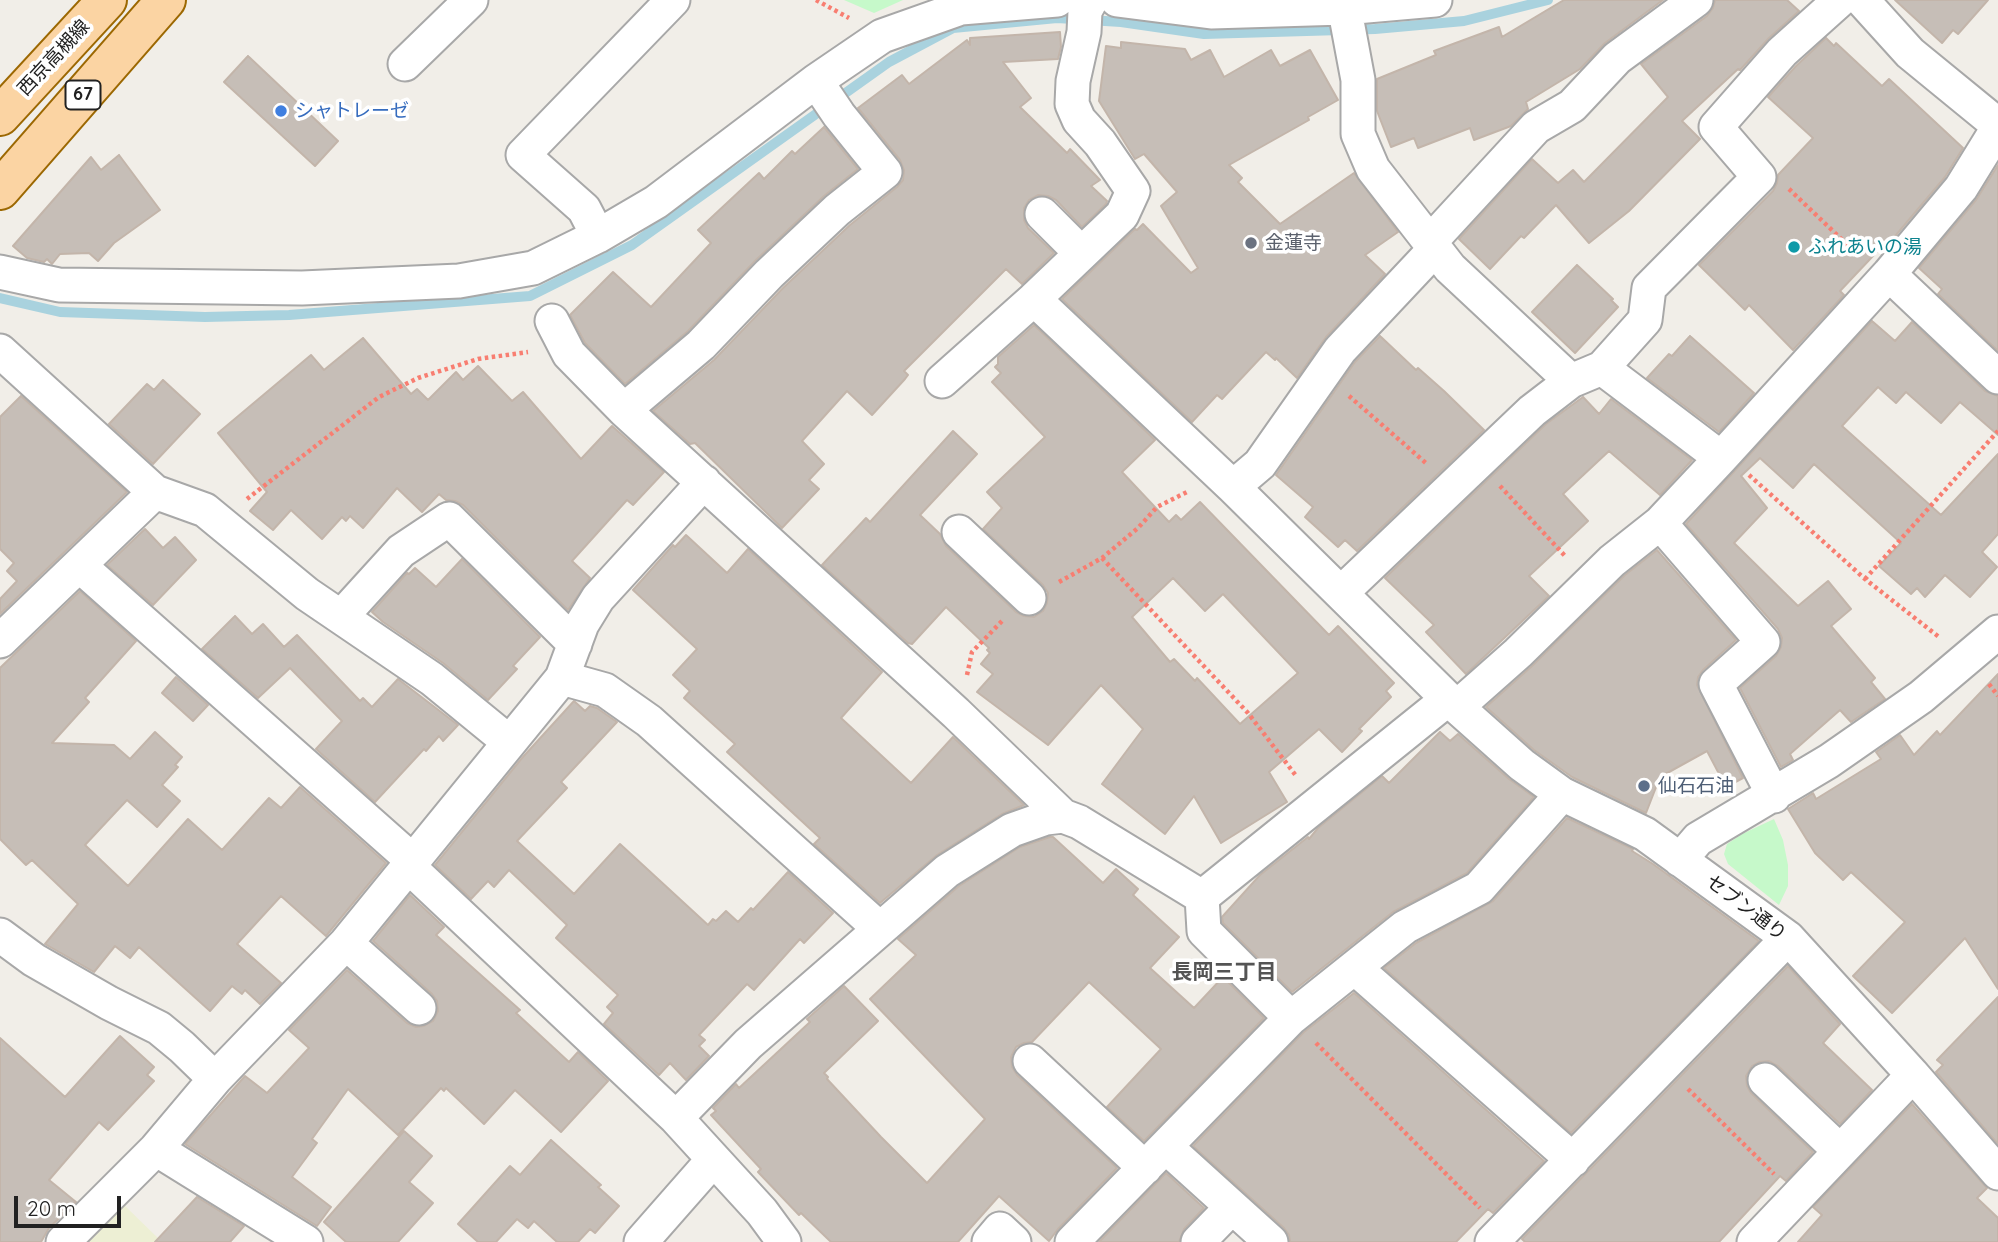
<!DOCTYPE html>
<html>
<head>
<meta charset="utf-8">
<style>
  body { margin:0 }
  #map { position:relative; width:1998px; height:1242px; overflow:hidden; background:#f1eee8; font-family:Quicksand,sans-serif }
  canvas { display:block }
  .scale { position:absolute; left:14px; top:1196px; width:107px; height:32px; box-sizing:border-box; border:4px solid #212121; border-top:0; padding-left:9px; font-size:21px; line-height:24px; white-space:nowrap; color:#212121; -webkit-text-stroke:5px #fff; paint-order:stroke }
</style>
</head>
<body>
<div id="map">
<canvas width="1998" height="1242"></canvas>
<div class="scale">20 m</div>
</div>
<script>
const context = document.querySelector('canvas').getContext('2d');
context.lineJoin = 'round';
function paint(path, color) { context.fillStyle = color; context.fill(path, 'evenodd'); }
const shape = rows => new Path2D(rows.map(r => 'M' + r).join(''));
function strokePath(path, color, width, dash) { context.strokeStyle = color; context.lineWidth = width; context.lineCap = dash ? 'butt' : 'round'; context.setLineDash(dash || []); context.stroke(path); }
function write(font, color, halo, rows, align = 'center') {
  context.font = font + ' Quicksand,"Noto Sans JP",sans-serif'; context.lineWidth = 7; context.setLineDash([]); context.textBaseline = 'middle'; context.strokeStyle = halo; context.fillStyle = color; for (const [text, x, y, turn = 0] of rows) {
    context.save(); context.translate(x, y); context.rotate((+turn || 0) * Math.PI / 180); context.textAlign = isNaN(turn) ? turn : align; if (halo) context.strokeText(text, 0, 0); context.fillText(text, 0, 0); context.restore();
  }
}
paint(shape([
  [122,1203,162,1242,85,1242]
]), '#edefd4');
paint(shape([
  [844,0,903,0,874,13],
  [1774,819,1783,840,1788,865,1788,886,1779,905,1728,864,1724,854,1727,844,1742,834]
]), '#c6f9ca');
strokePath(shape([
  [0,298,60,312,205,317,289,315,530,296,632,245,889,62,953,28,1057,18,1121,22,1204,34,1375,29,1464,21,1548,0]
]), '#a9d2de', 10);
const building = shape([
  [1564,0,1663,0,1605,43,1580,69,1526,102,1528,109,1511,126,1474,140,1470,128,1418,148,1414,138,1391,147,1377,111,1377,79,1436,55,1434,51,1499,27,1502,37,1564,0],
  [1715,0,1787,0,1799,11,1769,38,1740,70,1738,69,1682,121,1700,139,1629,211,1589,243,1556,205,1524,238,1521,236,1490,269,1459,239,1532,159,1558,183,1573,170,1584,182,1668,97,1641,64,1707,16,1713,8,1715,0],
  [1895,0,1988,0,1958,34,1953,30,1942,43,1895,0],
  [1060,32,1061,47,1058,59,1003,62,1031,98,1020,107,1067,153,1070,149,1100,180,1091,186,1107,201,1106,204,1082,227,1056,200,1048,196,1038,195,1029,200,1024,208,1024,220,1028,228,1054,253,1022,284,1006,269,904,371,908,375,905,379,872,415,847,391,802,441,824,464,809,480,819,489,782,528,695,443,690,444,653,411,714,360,783,288,850,225,897,187,903,180,904,170,900,160,858,108,902,75,909,84,967,40,970,45,970,38,1060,32],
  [1826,38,1834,46,1836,43,1882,86,1889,79,1963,148,1945,177,1891,241,1889,239,1840,291,1844,295,1793,350,1749,305,1745,310,1699,265,1773,191,1777,183,1778,175,1813,138,1768,97,1796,66,1826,38],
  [1121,42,1185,49,1191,60,1210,50,1224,77,1271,50,1280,66,1310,50,1338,100,1308,117,1309,120,1229,165,1242,178,1238,182,1280,224,1354,173,1398,232,1365,255,1385,274,1326,337,1297,378,1276,358,1275,360,1266,352,1222,399,1217,395,1192,422,1062,299,1135,229,1137,230,1143,224,1191,273,1198,268,1161,206,1177,192,1144,154,1135,159,1099,101,1106,46,1121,48,1121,42],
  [248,56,338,141,315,166,224,82,248,56],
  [824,127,858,169,824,196,756,260,688,331,625,384,585,343,570,315,613,272,651,307,711,243,698,230,759,173,764,179,792,151,795,154,824,127],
  [119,155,160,210,114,243,98,261,89,253,60,254,52,264,47,259,44,262,27,258,13,246,91,157,101,170,119,155],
  [1998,165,1998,351,1938,294,1942,289,1919,268,1976,200,1998,165],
  [1577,265,1613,299,1611,300,1618,307,1575,353,1532,312,1577,265],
  [1872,321,1895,341,1912,322,1985,391,1998,396,1998,435,1960,402,1941,423,1906,392,1896,403,1878,387,1842,426,1941,515,1998,454,1998,534,1982,552,1997,567,1970,597,1945,575,1925,597,1917,588,1911,594,1879,566,1901,543,1814,464,1793,488,1760,458,1741,476,1767,508,1734,543,1798,606,1828,581,1851,609,1831,626,1875,678,1871,682,1885,699,1851,722,1840,710,1790,754,1793,760,1781,767,1740,688,1776,656,1781,647,1782,638,1778,629,1686,524,1872,321],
  [1034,325,1155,440,1122,472,1169,522,1176,515,1181,520,1200,502,1329,635,1338,626,1394,683,1386,691,1391,697,1359,729,1362,731,1342,752,1319,729,1269,772,1287,802,1221,843,1194,796,1165,834,1102,784,1143,729,1101,685,1048,745,977,692,993,674,981,664,990,653,987,650,989,648,946,607,912,644,908,643,822,565,866,518,870,522,953,431,977,454,920,515,940,534,946,546,1016,612,1024,616,1034,617,1043,611,1047,603,1048,593,1043,585,983,529,1002,508,987,492,1045,437,992,382,1001,373,995,367,998,364,998,357,1034,325],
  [1173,578,1205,611,1223,594,1298,673,1240,724,1197,678,1195,681,1174,659,1170,662,1132,617,1173,578],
  [1380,336,1416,370,1418,368,1444,391,1484,430,1357,551,1345,540,1338,547,1305,517,1313,507,1276,475,1355,362,1380,336],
  [1690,336,1754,393,1719,432,1647,378,1669,354,1672,356,1690,336],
  [363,338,411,394,417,389,428,400,456,372,463,380,478,366,512,401,523,392,581,459,612,426,664,472,633,505,627,500,572,561,590,578,568,610,463,505,455,501,446,500,439,494,422,512,397,488,363,528,350,516,346,521,342,517,322,539,291,510,273,530,250,511,267,492,218,433,311,355,324,370,363,338],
  [163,380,200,414,153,464,109,424,147,384,154,390,163,380],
  [21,396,127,492,0,614,0,599,17,581,7,571,14,563,0,549,0,417,21,396],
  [1583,397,1599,414,1611,399,1692,460,1660,495,1609,451,1563,494,1588,521,1529,576,1549,596,1466,674,1426,632,1434,625,1385,578,1546,424,1583,397],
  [145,529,163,548,175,537,196,560,153,605,107,565,145,529],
  [686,535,727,573,748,549,882,672,841,718,911,783,953,737,1024,805,1002,814,937,855,880,903,814,844,820,838,727,752,735,744,684,698,690,691,673,675,697,649,633,590,673,545,675,547,686,535],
  [1657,550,1736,640,1703,670,1698,677,1697,685,1743,778,1726,787,1707,751,1660,777,1646,813,1572,777,1534,750,1486,707,1531,667,1625,575,1657,550],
  [462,559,540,637,513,666,517,669,488,700,443,663,383,622,372,612,407,573,409,574,415,568,436,587,462,559],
  [80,591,136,641,85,698,89,702,52,743,114,745,130,759,155,732,182,757,175,765,178,767,162,785,180,801,157,827,127,800,85,845,128,886,188,819,222,850,269,798,281,808,300,787,386,863,326,936,281,896,237,944,281,983,260,1004,245,990,242,994,232,986,210,1011,139,947,130,958,115,946,94,972,45,944,78,904,32,860,26,865,0,839,0,668,80,591],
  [235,616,252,634,263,624,284,647,297,635,360,701,363,698,372,707,398,679,458,725,443,741,439,736,426,751,424,749,375,802,316,749,342,721,290,668,258,698,202,649,235,616],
  [1998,674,1998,989,1965,938,1892,1013,1853,976,1905,922,1851,872,1843,880,1815,853,1788,809,1813,793,1816,799,1881,759,1876,752,1900,735,1914,755,1937,731,1940,735,1998,674],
  [176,677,208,705,193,721,162,693,176,677],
  [574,701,585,711,590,706,597,708,617,722,561,782,567,788,517,841,574,894,620,844,708,925,713,919,716,921,726,911,738,922,751,908,753,910,788,872,833,913,804,943,800,939,754,990,747,984,699,1035,705,1040,699,1046,709,1056,686,1080,670,1063,659,1075,604,1024,613,1013,607,1007,618,995,556,938,567,925,509,870,494,887,488,881,471,899,435,865,522,758,574,701],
  [1440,732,1450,741,1458,734,1509,779,1534,797,1467,873,1393,912,1292,992,1223,923,1222,917,1260,875,1308,837,1309,839,1318,828,1382,776,1389,783,1440,732],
  [1567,818,1633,849,1632,851,1653,864,1759,941,1571,1133,1384,968,1416,943,1493,901,1567,818],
  [1050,837,1053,837,1103,883,1116,869,1138,889,1133,895,1179,937,1150,968,1194,1008,1223,977,1264,1018,1144,1141,1107,1107,1161,1049,1089,982,1032,1042,1024,1043,1016,1047,1011,1057,1012,1067,1017,1075,1117,1168,1058,1229,1049,1241,999,1196,958,1242,831,1242,801,1213,799,1215,758,1172,761,1169,711,1115,716,1111,713,1108,736,1084,739,1088,810,1022,807,1019,844,986,878,1021,824,1073,828,1077,827,1079,881,1137,927,1183,985,1119,870,999,916,955,898,939,959,886,1020,847,1050,837],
  [410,895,444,927,436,935,520,1010,516,1013,569,1062,578,1052,608,1081,561,1132,515,1090,484,1124,446,1088,444,1091,441,1088,398,1135,348,1089,312,1139,317,1143,292,1177,331,1207,317,1226,185,1144,245,1076,267,1093,309,1048,289,1030,347,970,407,1023,416,1027,424,1026,433,1021,438,1011,437,1001,432,994,373,941,410,895],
  [1788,966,1840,1024,1823,1043,1872,1090,1840,1124,1778,1066,1769,1061,1759,1062,1752,1066,1746,1076,1747,1086,1751,1093,1813,1152,1786,1181,1780,1176,1719,1242,1525,1242,1522,1239,1788,966],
  [1354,993,1544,1161,1493,1213,1488,1209,1456,1242,1290,1242,1289,1235,1284,1228,1193,1146,1304,1032,1354,993],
  [1998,997,1998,1144,1936,1072,1943,1065,1937,1060,1998,997],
  [120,1036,154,1067,147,1075,154,1081,108,1130,99,1122,49,1180,76,1202,49,1228,41,1242,0,1242,0,1038,65,1097,120,1036],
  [1912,1104,1987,1188,1977,1198,1998,1218,1998,1242,1798,1242,1822,1215,1813,1207,1912,1104],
  [404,1131,432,1156,409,1182,433,1203,398,1242,346,1242,324,1222,404,1131],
  [551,1140,601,1185,598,1187,619,1206,595,1233,590,1229,578,1242,557,1242,534,1221,528,1228,517,1219,496,1242,478,1242,458,1224,510,1166,520,1175,551,1140],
  [1166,1173,1204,1208,1184,1229,1179,1242,1099,1242,1166,1173],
  [197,1197,244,1226,230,1242,155,1242,197,1197]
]);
paint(building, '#c6beb7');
strokePath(building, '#c3b5aa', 2);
const minor = shape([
  [1091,0,1085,11,1084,32,1073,81,1072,104,1079,120,1100,143,1133,191,1122,215,1034,299,1233,487,1448,699,1522,765,1562,794,1645,834,1788,938,1913,1075,1998,1173],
  [1117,0,1211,12,1344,8,1435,0],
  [1343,0,1358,80,1358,134,1373,169,1450,268,1571,381],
  [1862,0,1910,53,1998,125],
  [405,64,471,0],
  [1042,214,1081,253],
  [598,236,584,209,523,155,673,0],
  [1430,242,1536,127,1572,106,1617,58,1696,0],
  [0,272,59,285,302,288,459,281,533,268,598,236,656,202,816,81,882,36,961,8,1057,0],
  [1889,274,1998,377],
  [552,321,569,354,624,410,956,713,1063,816,1079,822,1202,897,1448,699],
  [0,351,155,492,205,510,307,594,432,679,509,742],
  [1602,368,1721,458],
  [942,381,1034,299],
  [624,410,701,345,769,274,837,210,885,172,839,115,816,81],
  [1233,487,1260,464,1340,350,1435,249],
  [1660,523,1763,642,1716,684,1774,796],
  [959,532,1029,598],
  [80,566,413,861],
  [1341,593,1532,411,1571,381,1602,368,1645,320,1649,288,1759,177,1716,127,1782,52,1840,0],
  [341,617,401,551,449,519,575,644],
  [0,641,155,492],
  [562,678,605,690,649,721,880,929],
  [1457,707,1518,653,1612,561,1660,523,1721,458,1889,274,1961,188,1998,128],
  [1680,860,1698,839,1829,761,1921,697,1998,632],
  [408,866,676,1118,762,1212,784,1242],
  [1202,897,1204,931,1291,1018],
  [0,935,34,960,109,1003,159,1028,182,1047,215,1079],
  [346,943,419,1008],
  [1355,968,1573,1160],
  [1030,1061,1145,1168],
  [1765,1080,1840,1151],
  [676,1118,748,1044,947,871,1012,830,1046,818,1063,816],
  [1166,1147,1271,1242],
  [156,1149,306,1242],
  [63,1242,156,1149,215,1079,346,943,562,678,582,624,598,598,704,482],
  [641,1242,713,1160],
  [989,1242,1000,1229,1014,1242],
  [1072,1242,1291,1018,1405,927,1479,888,1562,794],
  [1198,1242,1232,1207],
  [1492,1242,1788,938],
  [1754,1242,1913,1075]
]);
const major = shape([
  [0,116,107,0],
  [0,190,166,0]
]);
strokePath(minor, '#a8a8a8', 37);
strokePath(major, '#9c6802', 42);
strokePath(shape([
  [816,0,849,18],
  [1789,189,1858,255],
  [1349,396,1427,464],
  [1749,475,1865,579,1939,637],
  [1500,486,1566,557],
  [247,499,379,397,418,378,478,359,528,352],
  [1102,558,1248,713,1297,777],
  [1865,579,1998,431],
  [1059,582,1102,558,1138,528,1157,507,1189,491],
  [967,675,972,652,1003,620],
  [1989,684,1998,696],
  [1316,1043,1480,1208],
  [1688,1089,1774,1174]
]), '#f87e71', 4.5, [3.5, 3.5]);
strokePath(minor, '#fff', 33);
strokePath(major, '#fbd4a3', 38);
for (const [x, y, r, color] of [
  [281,111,7,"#3f7fe0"],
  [1251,243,7,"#6b7280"],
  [1794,247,7,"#0f9aa8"],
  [1644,786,7,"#5c6f8a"]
]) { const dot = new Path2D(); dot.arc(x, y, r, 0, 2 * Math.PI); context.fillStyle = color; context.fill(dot); strokePath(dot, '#fff', 2.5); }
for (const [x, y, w] of [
  [83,95,35]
]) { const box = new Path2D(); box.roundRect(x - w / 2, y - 14.5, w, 29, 5); context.fillStyle = '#fff'; context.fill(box); strokePath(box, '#212121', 2); }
write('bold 18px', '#212121', null, [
  ["67",83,95]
]);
write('19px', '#212121', '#fff', [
  ["西京高槻線",54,58,-47],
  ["セブン通り",1746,908,37]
]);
write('19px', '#366cbe', '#fff', [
  ["シャトレーゼ",295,111]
], 'left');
write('19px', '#5b616d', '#fff', [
  ["金蓮寺",1265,243]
], 'left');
write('19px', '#0d838f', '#fff', [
  ["ふれあいの湯",1808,247]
], 'left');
write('19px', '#4e5e75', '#fff', [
  ["仙石石油",1658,786]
], 'left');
write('bold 21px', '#545454', '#fff', [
  ["長岡三丁目",1224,973]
]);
</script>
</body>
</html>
